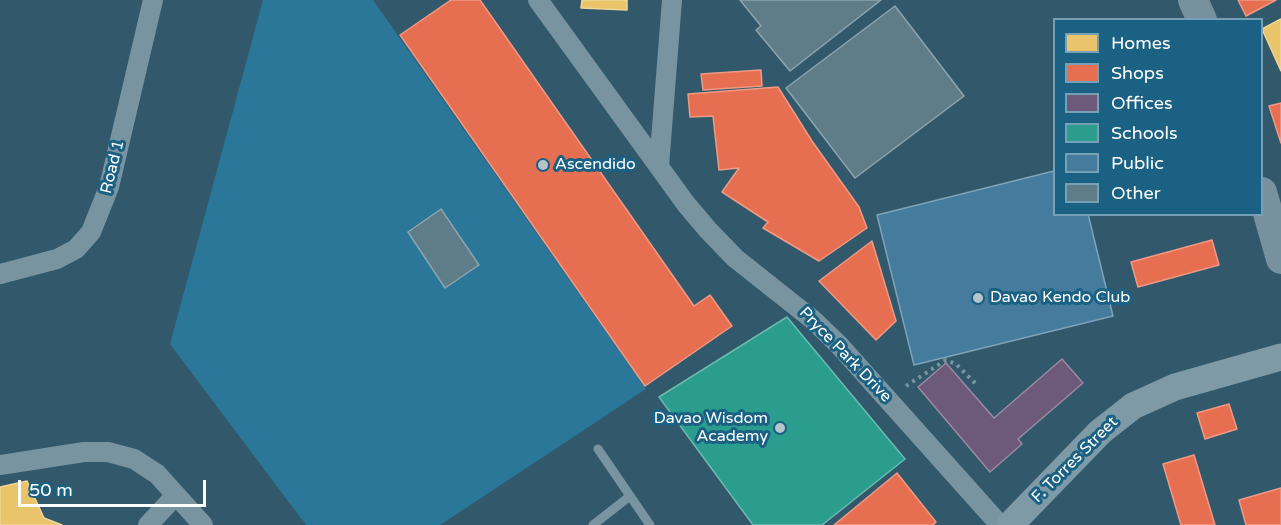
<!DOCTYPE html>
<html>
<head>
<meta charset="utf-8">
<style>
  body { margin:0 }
  #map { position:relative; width:1281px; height:525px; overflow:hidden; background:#32596b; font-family:"Varela Round",sans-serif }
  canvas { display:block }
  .legend { position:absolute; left:1053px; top:18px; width:210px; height:198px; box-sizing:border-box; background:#1a6183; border:2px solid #76a0b5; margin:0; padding:8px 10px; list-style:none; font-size:18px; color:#fff }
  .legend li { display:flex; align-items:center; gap:12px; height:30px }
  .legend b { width:30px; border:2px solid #76a0b5 }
  .scale { position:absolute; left:18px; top:480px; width:188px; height:27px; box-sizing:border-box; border:3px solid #fff; border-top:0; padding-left:8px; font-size:18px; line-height:21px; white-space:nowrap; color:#fff; -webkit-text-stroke:4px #1a6183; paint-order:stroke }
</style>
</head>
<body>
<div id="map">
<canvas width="1281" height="525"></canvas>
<ul class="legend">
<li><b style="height:16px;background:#e9c46a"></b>Homes</li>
<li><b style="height:16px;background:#e76f51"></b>Shops</li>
<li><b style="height:16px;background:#6d597a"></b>Offices</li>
<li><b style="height:16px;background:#2a9d8f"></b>Schools</li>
<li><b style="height:16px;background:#457b9d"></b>Public</li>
<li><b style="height:16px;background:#5f7c89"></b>Other</li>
</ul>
<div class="scale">50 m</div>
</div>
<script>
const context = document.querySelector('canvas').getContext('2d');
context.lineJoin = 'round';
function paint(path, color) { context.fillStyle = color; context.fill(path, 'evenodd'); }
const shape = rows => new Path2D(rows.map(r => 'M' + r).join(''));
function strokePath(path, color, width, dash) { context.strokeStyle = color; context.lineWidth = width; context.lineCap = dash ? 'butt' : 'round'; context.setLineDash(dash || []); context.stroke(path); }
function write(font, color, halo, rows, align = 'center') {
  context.font = font + ' "Varela Round",sans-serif'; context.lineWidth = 6; context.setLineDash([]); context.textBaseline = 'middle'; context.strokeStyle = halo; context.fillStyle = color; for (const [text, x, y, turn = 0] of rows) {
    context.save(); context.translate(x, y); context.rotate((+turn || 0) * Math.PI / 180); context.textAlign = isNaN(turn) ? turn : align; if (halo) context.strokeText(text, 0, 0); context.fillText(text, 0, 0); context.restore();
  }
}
paint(shape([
  [263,0,373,0,646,389,440,525,306,525,170,344]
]), '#2a7799');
const homes = shape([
  [582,0,627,0,627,10,581,8,582,0],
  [1281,19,1281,71,1262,29,1281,19],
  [27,481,44,518,62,525,0,525,0,487,27,481]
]);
paint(homes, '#e9c46a');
strokePath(homes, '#f0d697', 1.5);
const shops = shape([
  [451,0,480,0,694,306,710,295,732,326,645,386,400,35,451,0],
  [1238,0,1276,0,1246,16,1238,0],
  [761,70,762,86,703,90,701,74,761,70],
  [778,87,812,141,859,207,867,228,819,261,763,228,768,222,722,192,739,168,719,170,713,116,690,117,688,94,778,87],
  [1281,103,1281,143,1269,106,1281,103],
  [1212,240,1219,265,1138,287,1131,262,1212,240],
  [872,241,896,321,876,340,819,281,872,241],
  [1229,404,1237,429,1205,439,1197,413,1229,404],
  [1194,455,1215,525,1181,525,1163,464,1194,455],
  [897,473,936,522,933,525,834,525,897,473],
  [1281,488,1281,525,1246,525,1239,500,1281,488]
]);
paint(shops, '#e76f51');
strokePath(shops, '#ee9a85', 1.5);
const offices = shape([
  [1062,359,1083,383,1018,439,1022,444,990,472,918,387,946,363,994,418,1062,359]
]);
paint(offices, '#6d597a');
strokePath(offices, '#998ba2', 1.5);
const schools = shape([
  [787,317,905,459,822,525,753,525,659,397,787,317]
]);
paint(schools, '#2a9d8f');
strokePath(schools, '#6abab1', 1.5);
const public = shape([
  [1054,171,1054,214,1088,214,1113,316,914,365,877,215,1054,171]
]);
paint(public, '#457b9d');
strokePath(public, '#7da3ba', 1.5);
const building = shape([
  [740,0,881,0,790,71,756,30,761,26,740,0],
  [895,6,964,96,855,178,786,88,895,6],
  [441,209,479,265,445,288,408,232,441,209]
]);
paint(building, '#5f7c89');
strokePath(building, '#8ca4af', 1.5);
strokePath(shape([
  [906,386,946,360,956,364,978,386]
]), '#7894a1', 4, [3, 4.5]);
strokePath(shape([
  [598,449,650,525],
  [593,525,630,496]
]), '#7894a1', 9);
strokePath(shape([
  [538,0,686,204,708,230,735,258,812,319,839,345,1000,525],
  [659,166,672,0],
  [0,274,57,259,76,249,91,232,109,187,153,0],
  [0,465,84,452,108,452,134,459,157,474,203,525],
  [148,525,176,495]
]), '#7894a1', 20);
strokePath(shape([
  [1010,525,1100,432,1133,406,1175,387,1281,357]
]), '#7e9aa6', 27);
strokePath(shape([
  [1193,0,1202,20],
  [1262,192,1281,259]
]), '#77929e', 30);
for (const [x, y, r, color] of [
  [543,165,6,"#b7c5cb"],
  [978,298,6,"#b7c5cb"],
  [780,428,6,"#b7c5cb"]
]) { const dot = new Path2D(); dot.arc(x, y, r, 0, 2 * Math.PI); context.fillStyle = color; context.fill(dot); strokePath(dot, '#1a6183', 2); }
write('16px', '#fff', '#1a6183', [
  ["Ascendido",555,165],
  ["Davao Kendo Club",990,298],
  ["Davao Wisdom",768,419,"right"],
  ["Academy",768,437,"right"]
], 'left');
write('16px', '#fff', '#1a6183', [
  ["Road 1",113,167,-76],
  ["Pryce Park Drive",845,355,46],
  ["F. Torres Street",1075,460,-45]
]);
</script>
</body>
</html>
